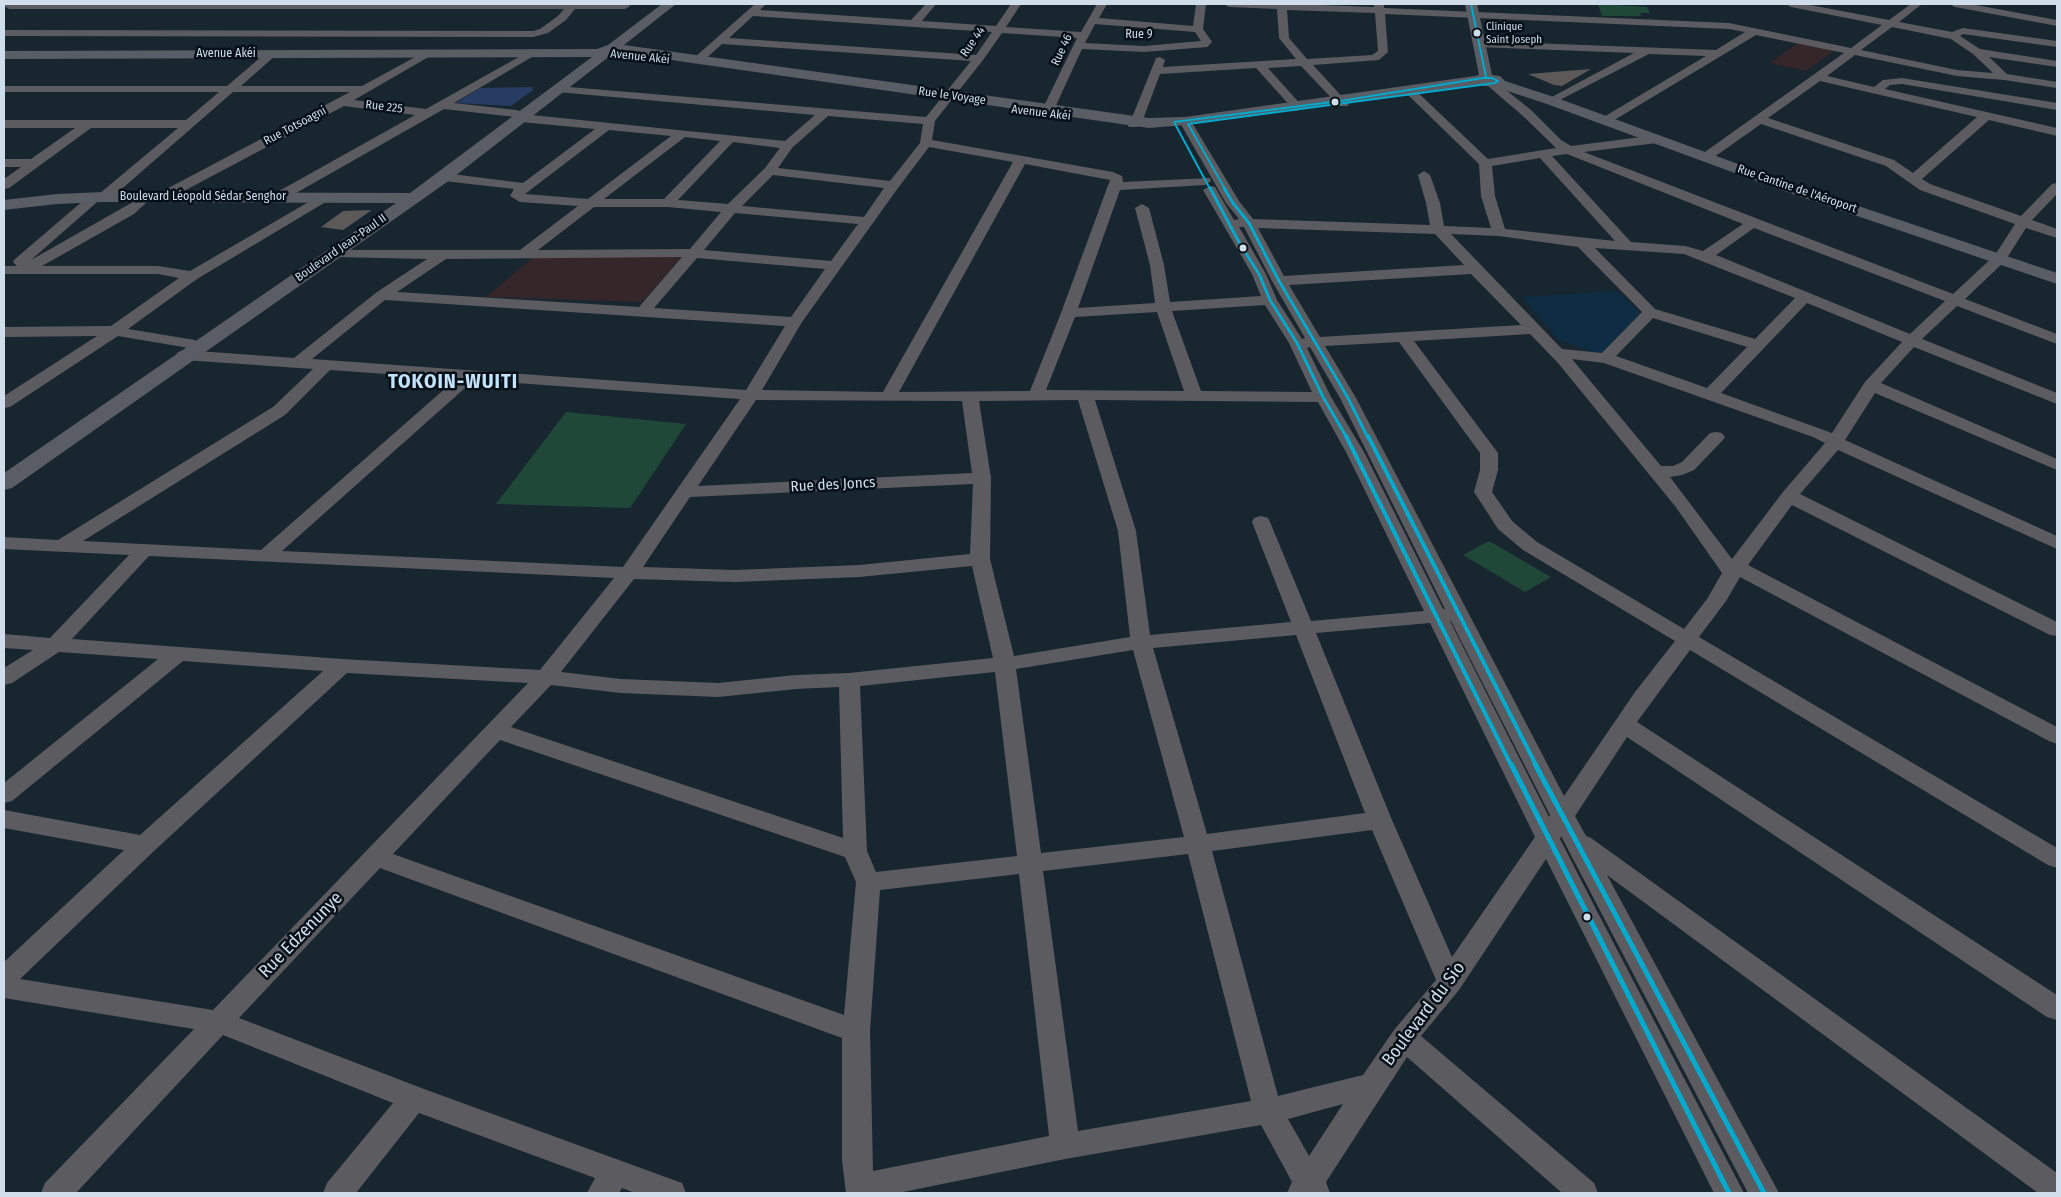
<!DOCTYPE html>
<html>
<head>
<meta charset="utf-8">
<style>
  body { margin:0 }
  #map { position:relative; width:2061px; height:1197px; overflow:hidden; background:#182630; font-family:"Fira Sans Condensed",sans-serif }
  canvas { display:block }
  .frame { position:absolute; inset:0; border:5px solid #cfdeea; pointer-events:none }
</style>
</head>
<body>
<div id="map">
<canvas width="2061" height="1197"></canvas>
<div class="frame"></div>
</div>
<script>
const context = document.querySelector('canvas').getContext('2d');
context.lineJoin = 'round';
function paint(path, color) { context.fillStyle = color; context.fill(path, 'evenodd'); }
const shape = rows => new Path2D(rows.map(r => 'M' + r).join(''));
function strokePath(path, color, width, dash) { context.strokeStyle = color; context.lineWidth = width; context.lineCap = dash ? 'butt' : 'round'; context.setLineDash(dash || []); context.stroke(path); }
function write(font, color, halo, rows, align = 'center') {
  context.font = font + ' "Fira Sans Condensed",sans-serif'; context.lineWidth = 5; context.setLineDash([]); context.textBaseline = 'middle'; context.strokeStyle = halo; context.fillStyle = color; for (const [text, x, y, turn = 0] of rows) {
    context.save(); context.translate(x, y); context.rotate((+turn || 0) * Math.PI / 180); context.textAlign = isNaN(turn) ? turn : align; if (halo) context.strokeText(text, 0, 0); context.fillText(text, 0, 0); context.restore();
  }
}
paint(shape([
  [1617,291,1644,316,1605,357,1558,339,1522,297]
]), '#0e2d42');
paint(shape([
  [1798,43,1832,51,1833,52,1806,71,1770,63],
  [536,255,683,256,642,302,486,297]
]), '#352629');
paint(shape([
  [1598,4,1647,7,1650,13,1640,13,1641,16,1602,16],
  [566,412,686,424,630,508,496,504],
  [1489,541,1551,577,1525,592,1463,555]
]), '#204839');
paint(shape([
  [532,87,533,90,511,106,456,103,480,88]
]), '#273c62');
paint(shape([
  [1591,69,1562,86,1554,85,1528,74],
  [372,210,343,230,321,227,343,211]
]), '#5d5959');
paint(shape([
  [6,4,628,4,630,6,625,9,575,9,566,20,548,33,533,37,4,36,4,30,533,31,540,29,558,16,564,9,9,9,4,6,6,4],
  [755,4,766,4,760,10,911,20,926,4,936,4,922,21,996,26,1011,4,1021,4,1006,27,1081,32,1097,4,1107,4,1099,18,1193,26,1196,4,1206,4,1203,29,1212,42,1207,47,1144,52,1082,49,1052,114,1046,118,1040,114,1077,38,1002,33,983,60,935,121,932,140,1113,172,1122,176,1123,182,1210,178,1211,181,1205,185,1120,190,1078,308,1155,303,1150,265,1135,208,1142,204,1149,208,1164,265,1170,302,1261,296,1252,274,1203,190,1210,186,1215,187,1234,220,1239,219,1226,203,1179,121,1185,117,1191,121,1239,201,1253,219,1430,225,1426,203,1418,175,1424,171,1430,175,1440,203,1444,226,1491,228,1481,196,1479,164,1405,92,1403,90,1409,87,1413,88,1488,159,1556,148,1523,116,1488,86,1486,84,1488,82,1492,81,1496,82,1531,110,1561,140,1571,146,1657,135,1661,136,1663,139,1657,143,1584,152,1953,294,1995,255,2015,224,1920,190,1886,166,1761,124,1710,160,1702,160,1700,157,1702,154,1844,53,1756,35,1606,125,1602,124,1600,121,1602,118,1706,56,1649,54,1552,104,1548,103,1546,101,1548,99,1634,53,1478,47,1473,44,1478,41,1716,50,1745,32,1729,29,1385,14,1388,52,1379,60,1313,65,1347,102,1349,104,1347,106,1339,106,1301,66,1268,68,1303,107,1297,111,1293,109,1256,68,1160,74,1142,122,1137,127,1129,127,1127,124,1131,120,1156,58,1160,57,1165,60,1163,67,1296,59,1279,38,1277,9,1229,7,1224,4,1292,4,1374,7,1374,4,1384,4,1384,8,1729,23,1851,48,1882,25,1791,7,1786,4,1805,4,1889,20,1911,4,1922,4,1899,22,1952,32,1963,28,2057,41,2057,47,1963,34,1960,36,1980,49,2057,61,2057,67,1989,57,2007,74,2057,82,2057,88,2004,80,1957,76,1855,55,1827,76,1874,87,1883,80,1902,78,2057,103,2057,110,1902,84,1890,85,1885,89,2057,128,2057,136,1989,120,1922,179,1930,184,2021,216,2052,184,2057,183,2057,194,2032,220,2057,229,2057,238,2026,228,2005,261,1965,299,2057,334,2057,344,1957,306,1922,339,2057,393,2057,404,1914,347,1881,383,2057,459,2057,470,1875,393,1845,440,2057,536,2057,549,1838,450,1800,494,2057,622,2057,636,2050,635,1792,505,1748,565,2057,727,2057,744,2049,741,1740,577,1726,601,1699,637,2057,848,2057,868,2048,865,1690,650,1637,722,2057,995,2057,1020,2047,1017,1627,737,1575,816,1586,836,1591,838,2057,1173,2057,1193,2038,1193,1607,875,1779,1193,1748,1193,1561,836,1560,839,1599,915,1744,1193,1714,1193,1546,859,1459,990,1421,1036,1594,1183,1598,1193,1562,1193,1407,1057,1326,1182,1330,1193,1287,1193,1292,1182,1261,1125,1065,1159,898,1193,846,1193,842,1160,842,1038,380,868,239,1018,424,1089,682,1183,686,1193,635,1193,622,1188,619,1193,587,1193,595,1178,419,1113,356,1193,323,1193,327,1183,393,1103,223,1035,76,1193,41,1193,45,1183,194,1029,4,998,4,962,124,850,4,828,4,810,140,835,323,671,183,661,12,801,4,803,4,783,158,659,59,652,12,683,4,685,4,668,33,650,4,648,4,634,50,638,129,555,4,549,4,537,58,540,273,407,313,369,184,360,178,358,176,355,178,352,184,350,294,358,377,292,427,259,335,257,330,256,328,253,330,250,520,250,578,206,520,202,510,196,514,189,444,181,438,177,444,173,523,183,595,129,521,122,517,121,515,117,444,109,282,201,272,201,270,198,272,195,415,115,344,106,165,201,155,201,153,198,155,195,350,92,233,92,109,200,104,201,99,200,97,197,99,194,178,128,91,128,9,188,4,189,4,179,21,167,4,167,4,159,31,159,75,128,4,128,4,120,186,120,219,92,4,92,4,86,227,86,268,51,272,50,276,51,277,53,276,55,241,86,362,86,428,50,433,53,432,55,354,100,426,109,533,49,538,52,537,54,454,103,516,110,520,111,522,114,785,141,815,115,557,92,551,89,557,86,926,117,971,61,722,44,703,61,695,61,694,59,695,57,755,4],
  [1287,10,1375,13,1378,51,1372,55,1307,59,1289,38,1287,10],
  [753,16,914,27,992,32,976,55,729,38,753,16],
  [1095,24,1195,32,1201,41,1144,46,1085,43,1095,24],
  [1892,27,1951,39,1973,54,1993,73,1957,70,1861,50,1892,27],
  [1820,81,1876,94,1977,117,1913,173,1894,160,1768,118,1820,81],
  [828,116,923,124,920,143,890,181,778,168,792,148,828,116],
  [609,130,671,136,588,199,525,194,609,130],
  [685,137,720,141,664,199,604,199,685,137],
  [733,142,780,148,765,168,728,204,678,200,733,142],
  [929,147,1013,162,883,392,762,390,802,322,898,188,929,147],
  [1567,154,1743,224,1703,251,1685,246,1631,242,1552,156,1567,154],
  [1540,158,1615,241,1505,229,1495,196,1492,166,1540,158],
  [1025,164,1110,180,1061,313,1030,391,899,392,1025,164],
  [773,175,884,188,864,217,742,206,773,175],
  [594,207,668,207,721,212,690,249,538,250,594,207],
  [735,213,858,224,831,261,704,250,735,213],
  [1239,227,1244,227,1272,281,1305,338,1302,339,1277,300,1266,274,1239,227],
  [1258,228,1435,234,1464,265,1284,276,1258,228],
  [1754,228,1945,301,1910,334,1716,255,1754,228],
  [1451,234,1499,236,1578,247,1642,312,1602,353,1562,349,1451,234],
  [1595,248,1684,254,1795,298,1755,339,1655,309,1595,248],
  [682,257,639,307,397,292,446,259,682,257],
  [697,258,825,269,791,317,654,308,697,258],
  [1471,274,1521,325,1320,337,1289,285,1471,274],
  [385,300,785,326,746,390,312,359,385,300],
  [1807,303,1902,342,1865,382,1832,433,1721,393,1807,303],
  [1265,305,1289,343,1312,392,1201,391,1172,311,1265,305],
  [1157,312,1184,391,1046,390,1075,317,1157,312],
  [1653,318,1747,347,1707,388,1616,356,1653,318],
  [1530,334,1558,363,1675,506,1722,573,1707,599,1684,629,1537,542,1512,521,1492,492,1498,470,1498,453,1414,341,1530,334],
  [1399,342,1480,453,1480,470,1474,492,1498,529,1523,550,1675,641,1635,692,1564,796,1356,398,1325,346,1399,342],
  [1310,347,1340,398,1445,609,1443,609,1364,452,1331,397,1307,348,1310,347],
  [1572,359,1604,363,1813,437,1825,443,1783,492,1732,559,1670,477,1682,475,1694,470,1722,441,1725,437,1722,433,1716,432,1710,433,1682,462,1673,466,1661,466,1572,359],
  [330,370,456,379,261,550,83,541,285,415,330,370],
  [474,380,740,399,623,567,282,551,474,380],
  [756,400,962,401,972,473,698,486,756,400],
  [1078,400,1118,531,1130,637,1014,656,990,559,991,478,979,401,1078,400],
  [1095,400,1318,402,1346,452,1424,611,1311,621,1270,522,1268,518,1261,516,1254,518,1252,522,1291,622,1150,635,1136,531,1095,400],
  [973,484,970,554,859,565,735,570,643,567,690,497,973,484],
  [149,556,614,578,540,670,342,659,72,639,149,556],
  [972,566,993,658,849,673,796,675,718,683,621,679,561,672,634,579,735,582,859,577,972,566],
  [1450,621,1451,621,1550,815,1549,817,1450,621],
  [1430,623,1535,837,1452,957,1392,820,1316,633,1430,623],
  [1296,635,1365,813,1207,834,1153,648,1296,635],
  [1133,650,1184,837,1041,853,1016,669,1133,650],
  [995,672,1017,856,876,872,867,851,860,686,995,672],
  [347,673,528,683,213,1010,20,979,154,851,347,673],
  [551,685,621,693,718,697,796,689,839,687,843,838,511,727,551,685],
  [500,740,845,857,856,882,844,1015,393,854,500,740],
  [1372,830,1436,980,1394,1030,1363,1075,1278,1096,1212,851,1372,830],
  [1188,854,1251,1101,1078,1131,1043,871,1188,854],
  [1019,874,1049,1136,873,1171,870,1031,880,890,1019,874],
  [1343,1104,1309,1156,1288,1119,1343,1104],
  [1950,4,1970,4,2057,20,2057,26,1955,7,1950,4],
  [324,193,329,194,331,197,329,200,197,279,128,329,195,340,197,343,195,346,189,348,118,336,10,407,4,408,4,396,97,336,4,337,4,327,111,326,179,278,158,274,4,274,4,266,17,266,13,262,15,259,84,200,94,200,96,203,31,260,140,198,147,202,134,214,42,266,158,266,190,271,324,193]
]), '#5c5c60');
paint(shape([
  [662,4,676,4,624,45,1149,118,1185,117,1475,76,1479,75,1465,4,1477,4,1492,75,1500,76,1505,81,1557,98,1793,184,2057,273,2057,284,1781,190,1547,104,1495,87,1476,85,1185,125,1149,128,615,52,450,180,12,488,4,490,4,473,396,203,104,202,57,204,4,210,4,200,57,194,104,192,410,193,592,57,4,59,4,51,597,49,608,45,662,4]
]), '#5a5d63');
strokePath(shape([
  [1471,4,1486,77],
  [1210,189,1174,122,1340,101,1483,78,1492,78,1498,81,1495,83,1188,124,1225,189]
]), '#00a9ce', 2);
strokePath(shape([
  [1210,188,1240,244,1259,274,1270,300,1297,343,1323,397,1347,438],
  [1224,188,1233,203,1249,223,1279,281,1348,398,1368,438]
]), '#00a9ce', 3);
strokePath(shape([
  [1346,436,1511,765],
  [1368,436,1536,765]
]), '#00a9ce', 4);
strokePath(shape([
  [1511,764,1729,1193],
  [1535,764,1764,1193]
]), '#00a9ce', 5);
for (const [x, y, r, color] of [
  [1477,33,4.5,"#cfdeea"],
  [1335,102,4.5,"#cfdeea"],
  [1243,248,4.5,"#cfdeea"],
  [1587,917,4.5,"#cfdeea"]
]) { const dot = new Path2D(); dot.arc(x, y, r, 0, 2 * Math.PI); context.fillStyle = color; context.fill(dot); strokePath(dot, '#050f17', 2); }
write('11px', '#cfdeea', '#050f17', [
  ["Clinique",1486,27],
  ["Saint Joseph",1486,40]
], 'left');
write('12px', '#cfdeea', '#050f17', [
  ["Rue 9",1139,35],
  ["Rue 44",973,42,-55],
  ["Rue 46",1062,50,-65],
  ["Avenue Akéi",226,54],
  ["Avenue Akéi",640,57,6],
  ["Rue le Voyage",952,96,8],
  ["Rue 225",384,107,7],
  ["Avenue Akéi",1041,113,7],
  ["Rue Totsoagni",295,126,-28],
  ["Rue Cantine de l'Aéroport",1797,189,19],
  ["Boulevard Léopold Sédar Senghor",203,197],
  ["Boulevard Jean-Paul II",341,248,-35]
]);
write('15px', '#cfdeea', '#050f17', [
  ["Rue des Joncs",833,485,-3]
]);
write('18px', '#cfdeea', '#050f17', [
  ["Rue Edzenunye",301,935,-46],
  ["Boulevard du Sio",1424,1014,-53]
]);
context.letterSpacing = '1px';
write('bold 20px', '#c3e2fb', '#050f17', [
  ["TOKOIN-WUITI",453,382]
]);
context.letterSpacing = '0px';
</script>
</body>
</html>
